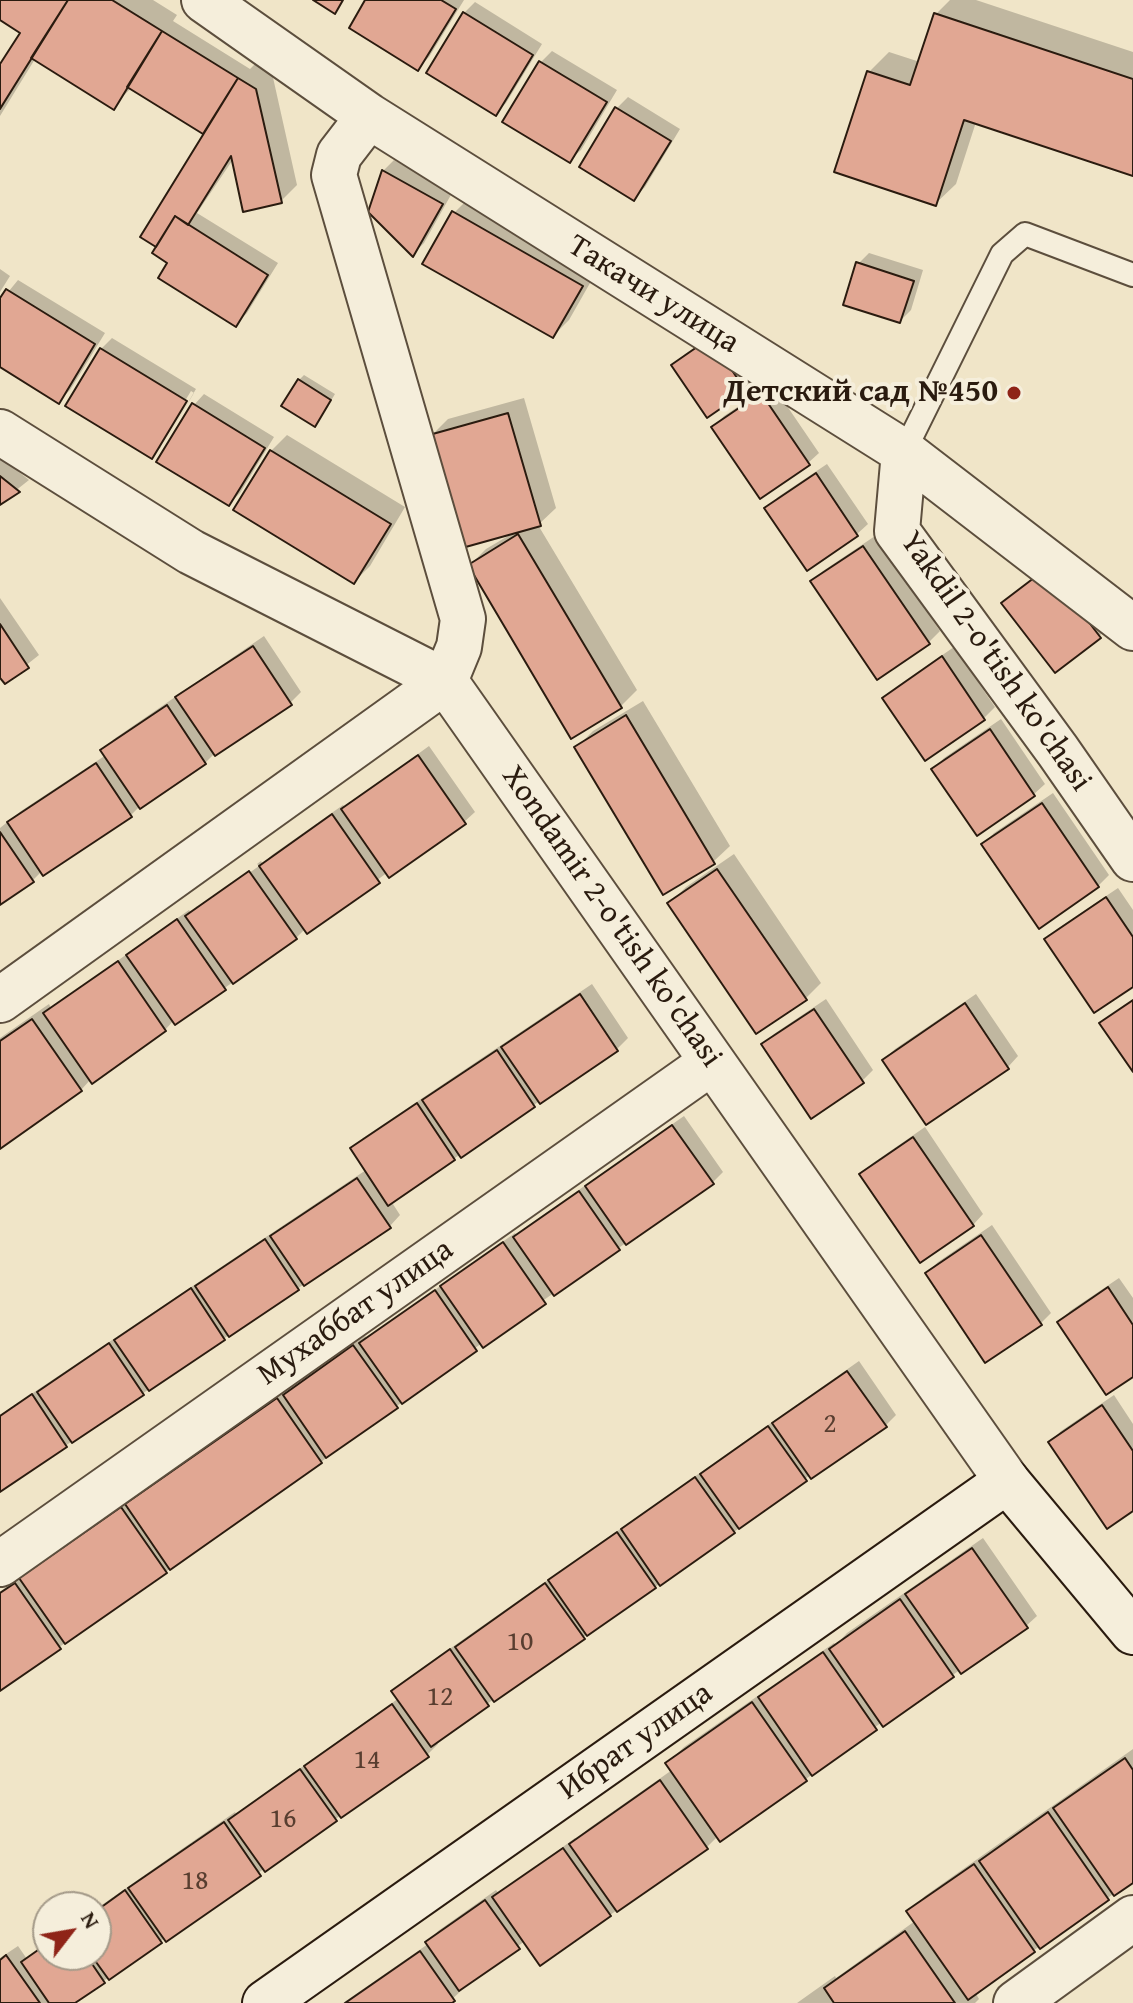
<!DOCTYPE html>
<html>
<head>
<meta charset="utf-8">
<style>
  body { margin:0 }
  #map { position:relative; width:1133px; height:2003px; overflow:hidden; background:#f0e5c8; font-family:"Gentium Book Plus",serif }
  canvas { display:block }
  .north { position:absolute; left:32px; top:1891px; width:80px; height:80px; box-sizing:border-box; background:#f5eedb; border:2px solid #a49a89; border-radius:50%; rotate:59deg; font-size:22px; font-weight:700; line-height:32px; text-align:center; color:#2a1b0f }
  .north::after { content:''; display:block; margin:auto; width:28px; height:36px; background:#8f2418; clip-path:polygon(50% 0,100% 100%,50% 72%,0 100%) }
</style>
</head>
<body>
<div id="map">
<canvas width="1133" height="2003"></canvas>
<div class="north">N</div>
</div>
<script>
const context = document.querySelector('canvas').getContext('2d');
context.lineJoin = 'round';
function paint(path, color) { context.fillStyle = color; context.fill(path, 'evenodd'); }
const shape = rows => new Path2D(rows.map(r => 'M' + r).join(''));
function strokePath(path, color, width, dash) { context.strokeStyle = color; context.lineWidth = width; context.lineCap = dash ? 'butt' : 'round'; context.setLineDash(dash || []); context.stroke(path); }
function write(font, color, halo, rows, align = 'center') {
  context.font = font + ' "Gentium Book Plus",serif'; context.lineWidth = 8; context.setLineDash([]); context.textBaseline = 'middle'; context.strokeStyle = halo; context.fillStyle = color; for (const [text, x, y, turn = 0] of rows) {
    context.save(); context.translate(x, y); context.rotate((+turn || 0) * Math.PI / 180); context.textAlign = isNaN(turn) ? turn : align; if (halo) context.strokeText(text, 0, 0); context.fillText(text, 0, 0); context.restore();
  }
}
paint(shape([
  [0,0,153,0,177,15,173,21,250,69,255,64,272,73,297,185,281,201,234,158,197,213,278,263,247,313,236,324,170,262,209,126,203,132,132,87,113,107,35,59,0,116,0,63,2,64,23,32,0,18],
  [368,0,464,0,429,57,418,68],
  [950,0,976,0,1133,52,1133,174,976,122,956,184,935,204,869,72,889,52,920,62,936,14],
  [475,2,542,44,506,103,495,114,464,13],
  [552,51,617,90,581,150,570,160,505,121,541,62],
  [628,97,680,129,645,187,634,198,617,108],
  [394,160,452,193,424,243,413,254,383,171],
  [470,197,598,269,569,320,553,336,454,213],
  [869,253,923,270,911,310,900,321,858,264],
  [0,269,10,276,0,292],
  [18,280,105,333,70,390,59,401,0,365,0,302],
  [722,329,756,379,745,389,674,365,685,354],
  [112,338,196,389,162,446,194,393,191,391,157,447,161,447,151,456,101,349],
  [304,375,335,394,320,419,299,380],
  [772,384,819,453,808,463,714,427,724,416],
  [204,394,274,437,240,493,229,504,194,405],
  [524,398,556,508,538,525,637,690,621,706,470,565,486,549,513,533,432,435,448,419],
  [287,435,405,507,370,566,354,582,271,451],
  [0,457,29,480,0,503],
  [827,464,868,524,857,534,807,568,767,508,778,497],
  [875,536,940,631,929,642,878,677,812,582,823,571],
  [1059,559,1110,626,1099,636,1004,603],
  [0,598,39,655,5,682,0,674],
  [264,636,301,692,290,703,215,753,205,763,140,806,130,816,42,871,32,881,0,902,0,828,21,811,106,755,103,750,114,739],
  [954,647,995,707,984,718,926,758,885,698,896,687],
  [643,701,730,846,713,862,577,747,593,731],
  [1001,719,1045,784,1034,794,977,833,934,769,944,758],
  [429,746,475,812,464,822,388,872,307,932,305,929,296,938,176,1022,174,1020,165,1030,91,1079,81,1090,0,1146,0,1038,49,1004,51,1008,189,910,191,913,197,906,197,910,259,866,257,864,261,861,263,864,272,855,343,805,345,807],
  [1053,793,1109,875,1098,886,983,844,994,833],
  [734,854,821,983,805,999,670,903,686,887],
  [1118,888,1133,910,1133,985,1047,939,1057,929],
  [592,984,628,1038,617,1049,391,1201,400,1215,390,1226,0,1490,0,1415,366,1170,352,1149,363,1138],
  [976,994,1018,1056,1008,1067,884,1060,895,1049],
  [826,999,873,1070,862,1081,763,1045,774,1034],
  [684,1116,723,1172,712,1183,482,1343,321,1462,0,1689,0,1592,38,1562,294,1384,365,1336,367,1338,515,1233,517,1236,526,1227],
  [925,1127,983,1214,973,1225,862,1174,873,1163],
  [992,1225,1051,1313,1040,1324,927,1273,938,1262],
  [1119,1278,1133,1298,1133,1374,1060,1322,1070,1311],
  [859,1361,896,1415,886,1425,810,1475,734,1532,494,1699,436,1741,438,1744,427,1755,72,2003,0,2003,0,1958,18,1946,27,1959,48,1942,48,1955,96,1955,96,1909,235,1812,236,1814,399,1698,394,1691,404,1681],
  [1114,1395,1133,1424,1133,1508,1050,1442,1061,1431],
  [983,1538,1037,1616,1026,1626,882,1722,806,1779,718,1836,707,1847,610,1915,525,1941,463,1986,464,1988,448,2003,343,2003,428,1944,438,1931,496,1890,499,1894,575,1838,576,1840,588,1829,672,1770,668,1763,684,1747,834,1643,836,1645,847,1633],
  [1133,1749,1133,1880,975,1992,979,1999,975,2003,797,2003,835,1976,836,1978,915,1921,909,1912,925,1896]
]), '#0003');
const building = shape([
  [0,0,68,0,0,109,0,64,20,33,0,20,0,0],
  [68,0,112,0,162,31,114,110,31,58,68,0],
  [313,0,343,0,335,14,313,0],
  [365,0,441,0,456,9,418,71,349,28,365,0],
  [463,12,533,55,496,116,426,73,463,12],
  [934,13,1133,79,1133,176,964,120,936,206,834,172,867,71,910,85,934,13],
  [162,31,238,78,203,134,127,87,162,31],
  [539,61,607,102,570,163,502,122,539,61],
  [238,78,256,89,282,203,243,212,231,156,188,225,175,216,156,247,140,237,238,78],
  [615,107,671,141,634,201,579,167,615,107],
  [382,170,443,204,413,257,368,212,382,170],
  [452,211,583,286,553,338,422,264,452,211],
  [175,216,268,275,236,327,158,278,167,263,152,253,175,216],
  [856,262,914,281,900,323,843,305,856,262],
  [6,289,95,344,59,404,0,367,0,298,6,289],
  [710,338,746,391,707,418,671,365,710,338],
  [100,348,187,401,152,459,65,406,100,348],
  [298,379,331,400,315,427,281,406,298,379],
  [761,393,810,465,760,499,711,427,761,393],
  [192,403,265,448,229,506,156,462,192,403],
  [508,413,541,526,462,548,429,435,508,413],
  [270,450,391,524,354,584,233,510,270,450],
  [816,473,858,536,807,571,764,508,816,473],
  [0,476,20,492,0,505,0,476],
  [518,534,622,708,571,739,468,565,518,534],
  [863,546,930,644,877,680,810,581,863,546],
  [1047,568,1101,638,1055,673,1001,603,1047,568],
  [0,624,29,668,5,684,0,678,0,624],
  [253,646,292,705,215,756,175,697,253,646],
  [942,656,985,720,925,761,882,698,942,656],
  [167,705,206,764,140,809,100,750,167,705],
  [626,715,715,864,663,895,574,747,626,715],
  [990,729,1035,796,977,836,931,769,990,729],
  [418,755,466,824,389,878,341,809,418,755],
  [96,763,132,817,43,876,7,822,96,763],
  [1042,803,1099,887,1039,929,981,844,1042,803],
  [332,814,380,883,307,934,259,866,332,814],
  [0,832,34,882,0,905,0,832],
  [717,869,807,1000,756,1034,667,903,717,869],
  [249,871,297,939,233,984,185,916,249,871],
  [1106,897,1133,937,1133,987,1094,1013,1044,939,1106,897],
  [177,919,226,990,175,1025,126,955,177,919],
  [118,961,166,1031,92,1084,43,1013,118,961],
  [580,994,618,1051,540,1104,501,1047,580,994],
  [1133,1000,1133,1072,1099,1023,1133,1000],
  [965,1003,1009,1069,926,1125,882,1060,965,1003],
  [814,1009,864,1083,811,1119,761,1044,814,1009],
  [32,1019,82,1091,0,1149,0,1041,32,1019],
  [497,1050,535,1107,461,1158,422,1100,497,1050],
  [417,1103,455,1160,388,1206,350,1148,417,1103],
  [672,1125,714,1184,626,1245,585,1186,672,1125],
  [913,1137,974,1226,920,1263,859,1174,913,1137],
  [357,1178,391,1228,304,1286,270,1236,357,1178],
  [579,1191,620,1250,554,1296,513,1237,579,1191],
  [981,1235,1042,1325,985,1363,925,1273,981,1235],
  [265,1239,299,1290,229,1337,195,1286,265,1239],
  [503,1242,546,1304,483,1348,440,1286,503,1242],
  [1108,1287,1133,1325,1133,1377,1106,1395,1057,1322,1108,1287],
  [191,1288,225,1340,149,1391,114,1340,191,1288],
  [435,1290,477,1351,402,1404,359,1343,435,1290],
  [109,1343,144,1395,72,1443,37,1392,109,1343],
  [353,1345,398,1408,326,1458,283,1395,353,1345],
  [847,1371,887,1427,811,1479,772,1423,847,1371],
  [32,1394,67,1447,0,1492,0,1416,32,1394],
  [277,1398,322,1463,170,1570,125,1504,277,1398],
  [1102,1405,1133,1451,1133,1511,1107,1529,1048,1442,1102,1405],
  [768,1426,807,1481,739,1529,700,1474,768,1426],
  [695,1477,735,1533,660,1586,621,1529,695,1477],
  [121,1507,167,1573,65,1644,19,1578,121,1507],
  [617,1532,656,1588,587,1636,548,1580,617,1532],
  [972,1548,1028,1628,961,1674,905,1594,972,1548],
  [15,1583,61,1649,0,1691,0,1593,15,1583],
  [545,1583,585,1639,494,1702,455,1647,545,1583],
  [900,1599,954,1677,883,1727,829,1649,900,1599],
  [450,1649,489,1706,431,1747,391,1691,450,1649],
  [823,1652,877,1730,812,1776,758,1697,823,1652],
  [752,1702,807,1781,720,1842,665,1763,752,1702],
  [392,1704,429,1757,341,1818,304,1766,392,1704],
  [1125,1758,1133,1770,1133,1883,1114,1896,1053,1808,1125,1758],
  [300,1769,337,1821,265,1872,228,1820,300,1769],
  [660,1780,708,1849,617,1912,569,1844,660,1780],
  [1048,1812,1109,1900,1040,1949,979,1861,1048,1812],
  [224,1822,261,1876,166,1942,128,1888,224,1822],
  [563,1848,611,1916,540,1966,492,1897,563,1848],
  [974,1864,1035,1952,968,2000,906,1911,974,1864],
  [125,1890,162,1943,109,1980,91,1955,96,1955,96,1911,125,1890],
  [485,1900,520,1949,459,1991,425,1942,485,1900],
  [905,1931,955,2003,834,2003,824,1988,905,1931],
  [48,1943,48,1955,86,1955,105,1983,75,2003,49,2003,21,1962,48,1943],
  [420,1951,455,2001,452,2003,345,2003,420,1951],
  [6,1955,40,2003,0,2003,0,1960,6,1955]
]);
paint(building, '#e1a793');
strokePath(building, '#2a1b0f', 2);
const lane = shape([
  [904,452,1002,254,1025,234,1133,275]
]);
const street = shape([
  [204,0,369,116,904,452,1133,628],
  [369,116,339,155,334,175,463,619,459,647,445,681,1007,1481],
  [0,432,191,552,445,681,0,1000],
  [904,452,897,531,1058,751,1133,859],
  [0,1564,712,1062],
  [1016,2003,1133,1918]
]);
const secondary = shape([
  [265,2003,1007,1481,1133,1632]
]);
strokePath(lane, '#5c4e3d', 26);
strokePath(street, '#5c4e3d', 48);
strokePath(secondary, '#2a1b0f', 48);
strokePath(lane, '#f5eedb', 22);
strokePath(street, '#f5eedb', 44);
strokePath(secondary, '#f5eedb', 44);
for (const [x, y, r, color] of [
  [1014,393,8,"#8f2418"]
]) { const dot = new Path2D(); dot.arc(x, y, r, 0, 2 * Math.PI); context.fillStyle = color; context.fill(dot); strokePath(dot, '#f5eedb', 3); }
write('28px', '#583e30', null, [
  ["2",830,1425],
  ["10",520,1643],
  ["12",440,1698],
  ["14",367,1761],
  ["16",283,1820],
  ["18",195,1882]
]);
write('32px', '#2a1b0f', '#f5eedb', [
  ["Такачи улица",653,295,32],
  ["Yakdil 2-o'tish ko'chasi",995,662,55],
  ["Xondamir 2-o'tish ko'chasi",611,917,55],
  ["Мухаббат улица",356,1313,-35],
  ["Ибрат улица",636,1742,-35]
]);
write('bold 32px', '#2a1b0f', '#f5eedb', [
  ["Детский сад №450",998,393]
], 'right');
</script>
</body>
</html>
